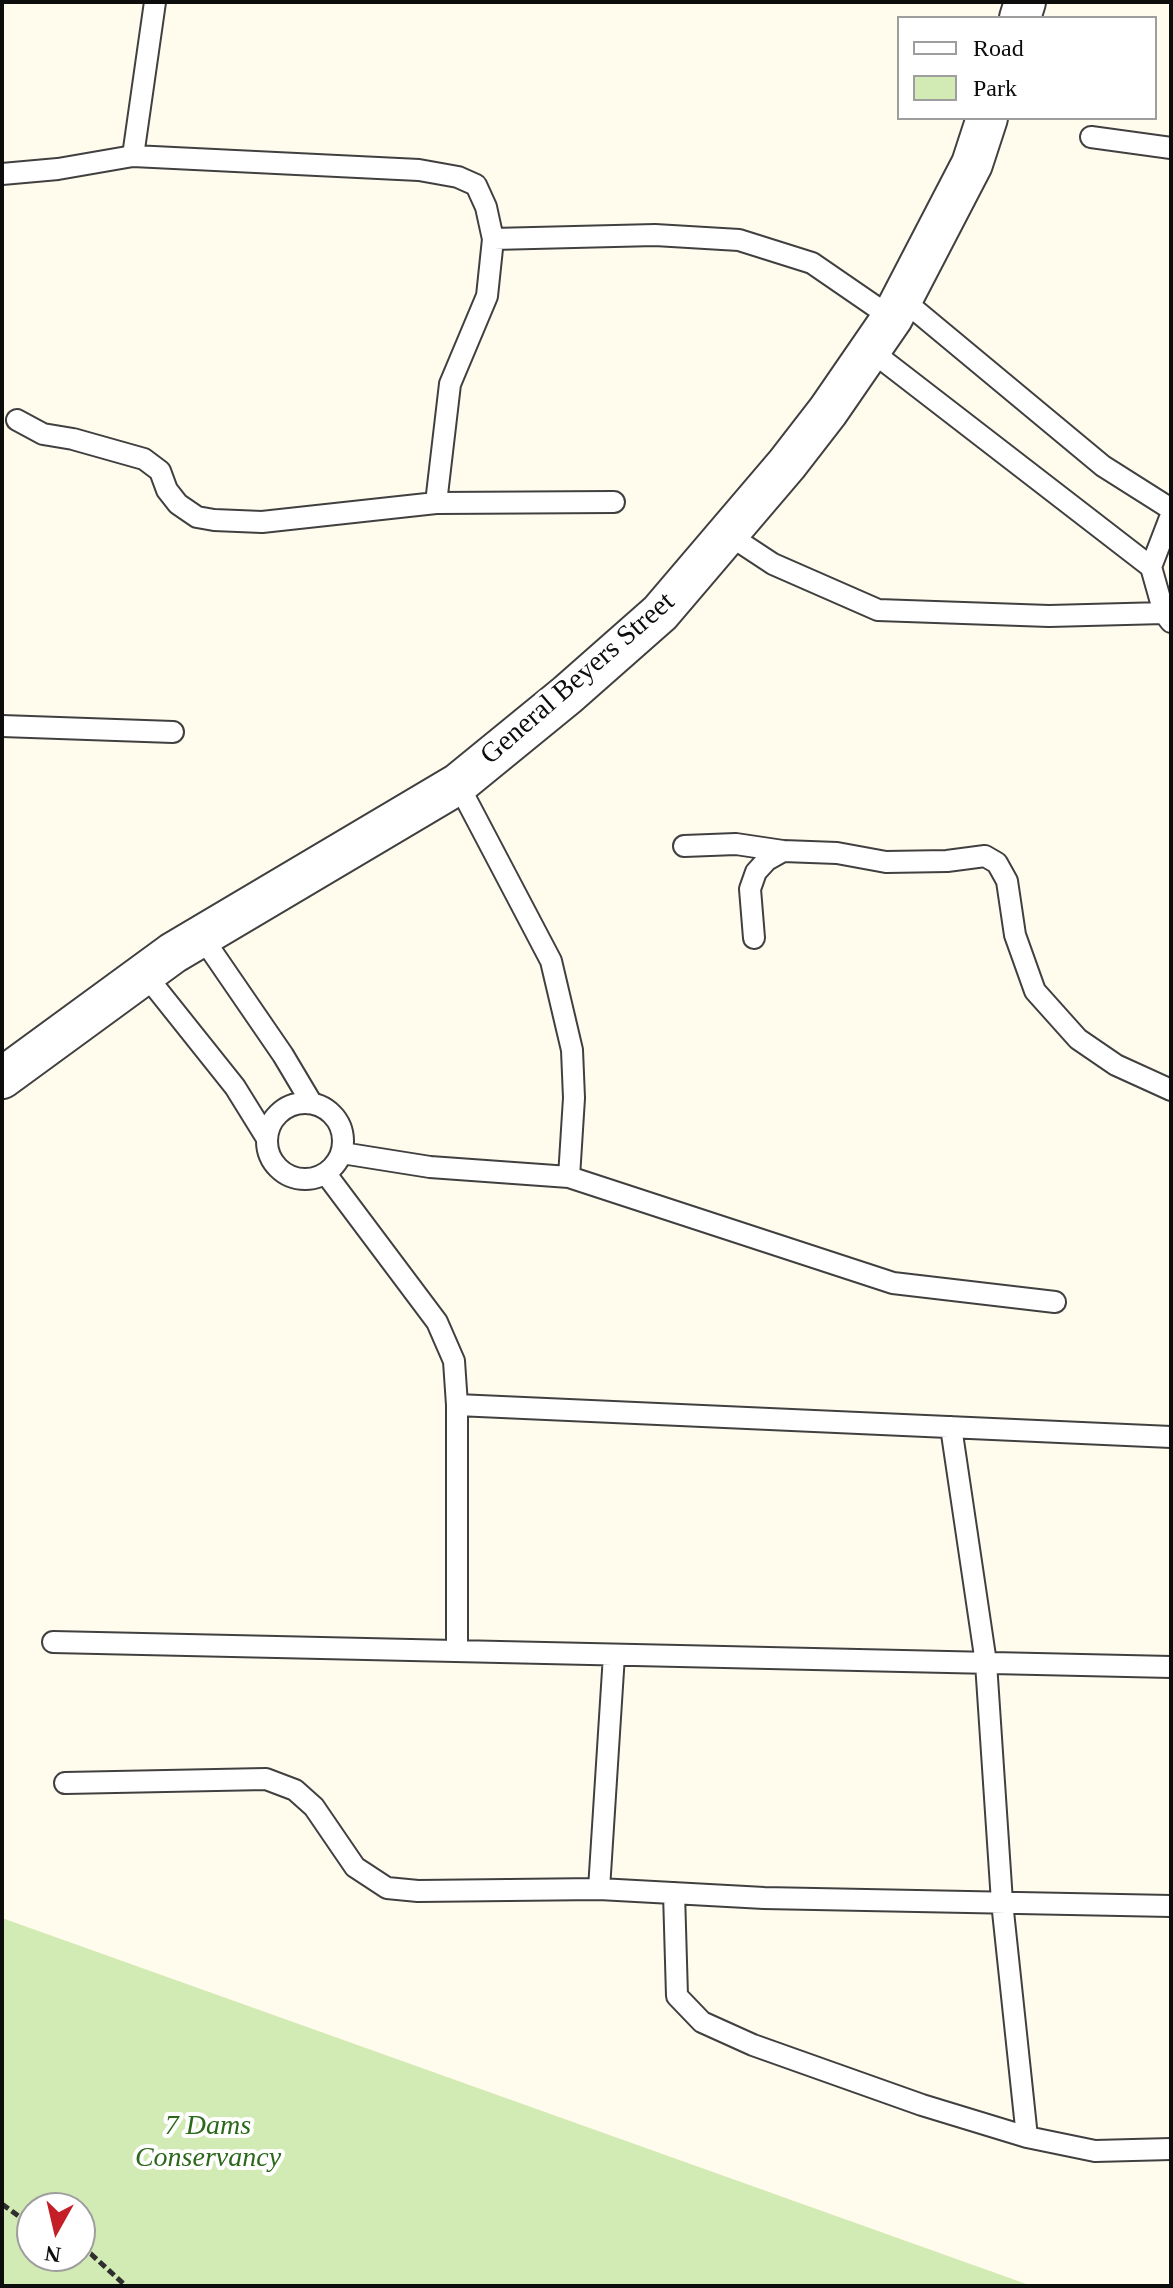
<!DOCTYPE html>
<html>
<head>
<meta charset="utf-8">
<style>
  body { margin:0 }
  #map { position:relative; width:1173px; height:2288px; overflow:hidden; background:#fffbed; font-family:Georgia,serif }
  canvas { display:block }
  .frame { position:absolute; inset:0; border:4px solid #0d0d0d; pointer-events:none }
  .legend { position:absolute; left:897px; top:16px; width:260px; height:104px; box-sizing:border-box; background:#fff; border:2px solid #9e9e9e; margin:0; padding:10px 14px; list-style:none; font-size:24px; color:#0d0d0d }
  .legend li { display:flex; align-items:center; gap:16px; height:40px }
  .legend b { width:40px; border:2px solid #9e9e9e }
  .north { position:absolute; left:16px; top:2192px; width:80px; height:80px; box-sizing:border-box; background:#fff; border:2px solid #9e9e9e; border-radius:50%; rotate:188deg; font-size:22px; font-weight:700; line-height:32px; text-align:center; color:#0d0d0d }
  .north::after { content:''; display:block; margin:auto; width:28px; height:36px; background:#c41e27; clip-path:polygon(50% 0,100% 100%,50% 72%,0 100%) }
</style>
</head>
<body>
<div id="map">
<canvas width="1173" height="2288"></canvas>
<div class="frame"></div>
<ul class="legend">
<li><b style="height:10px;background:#fff"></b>Road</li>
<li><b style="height:22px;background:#d2ebb5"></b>Park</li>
</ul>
<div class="north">N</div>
</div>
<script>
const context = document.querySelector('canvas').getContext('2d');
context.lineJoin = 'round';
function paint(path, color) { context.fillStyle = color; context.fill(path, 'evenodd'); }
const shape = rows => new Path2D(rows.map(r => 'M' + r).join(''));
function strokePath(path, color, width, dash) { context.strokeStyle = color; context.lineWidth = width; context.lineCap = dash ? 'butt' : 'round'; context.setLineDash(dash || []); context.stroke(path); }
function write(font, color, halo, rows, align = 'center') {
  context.font = font + ' Georgia,serif'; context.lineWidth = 8; context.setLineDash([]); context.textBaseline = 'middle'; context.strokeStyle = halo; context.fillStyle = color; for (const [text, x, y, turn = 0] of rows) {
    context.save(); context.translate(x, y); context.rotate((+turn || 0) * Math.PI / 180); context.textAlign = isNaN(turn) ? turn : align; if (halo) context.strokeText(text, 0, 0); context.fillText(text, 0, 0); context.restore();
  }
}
paint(shape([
  [2,1918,1032,2286,2,2286],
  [32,2208,80,2208,80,2256,32,2256]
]), '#d2ebb5');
const lane = shape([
  [1091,137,1171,148],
  [133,156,155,2],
  [2,174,58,169,133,156,419,170,458,177,476,185,486,207,493,239,487,296,450,384,436,503],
  [493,239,655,235,739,240,812,263,892,318],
  [902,299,1103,466,1171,509],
  [870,350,1151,567],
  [17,420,43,434,73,439,144,459,160,471,167,490,178,504,197,517,214,520,262,522,436,503,614,502],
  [1171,515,1151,567,1164,613,1171,622],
  [729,535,773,564,878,610,1049,616,1164,613],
  [2,726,173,732],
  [458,784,551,961,572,1050,574,1098,569,1177],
  [684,846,736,844,783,851],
  [202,937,283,1055,311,1102],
  [754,938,750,889,756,872,767,860,783,851,837,853,886,862,947,861,985,856,997,863,1007,881,1015,935,1035,991,1078,1039,1116,1065,1171,1090],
  [144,973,235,1087,266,1137],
  '267 1141a38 38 0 1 1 76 0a38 38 0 1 1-76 0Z',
  [342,1153,430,1167,569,1177,893,1283,1055,1302],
  [326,1174,437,1322,454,1361,457,1405,457,1651],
  [457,1405,1171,1437],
  [951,1427,986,1663,1002,1902,1027,2137],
  [53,1642,1171,1667],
  [65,1783,266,1779,295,1790,314,1807,355,1867,387,1888,418,1891,599,1889,764,1898,1171,1906],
  [599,1889,614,1655],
  [674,1893,677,1996,702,2022,753,2045,922,2105,1027,2137,1095,2151,1171,2149]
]);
const street = shape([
  [1020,18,1025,2],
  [2,1078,173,953,458,784,567,695,660,613,787,464,828,411,892,318,972,164,987,118]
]);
strokePath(lane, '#404040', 24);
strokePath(street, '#404040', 44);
strokePath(shape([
  [2,2204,32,2226],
  [80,2248,91,2254,126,2286]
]), '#2f2f2f', 5, [8, 4]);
strokePath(lane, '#fff', 20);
strokePath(street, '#fff', 40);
write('28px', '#0d0d0d', '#fff', [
  ["General Beyers Street",578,679,-41]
]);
write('italic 28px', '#2b681a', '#fff', [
  ["7 Dams",208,2127],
  ["Conservancy",208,2159]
]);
</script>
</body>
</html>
